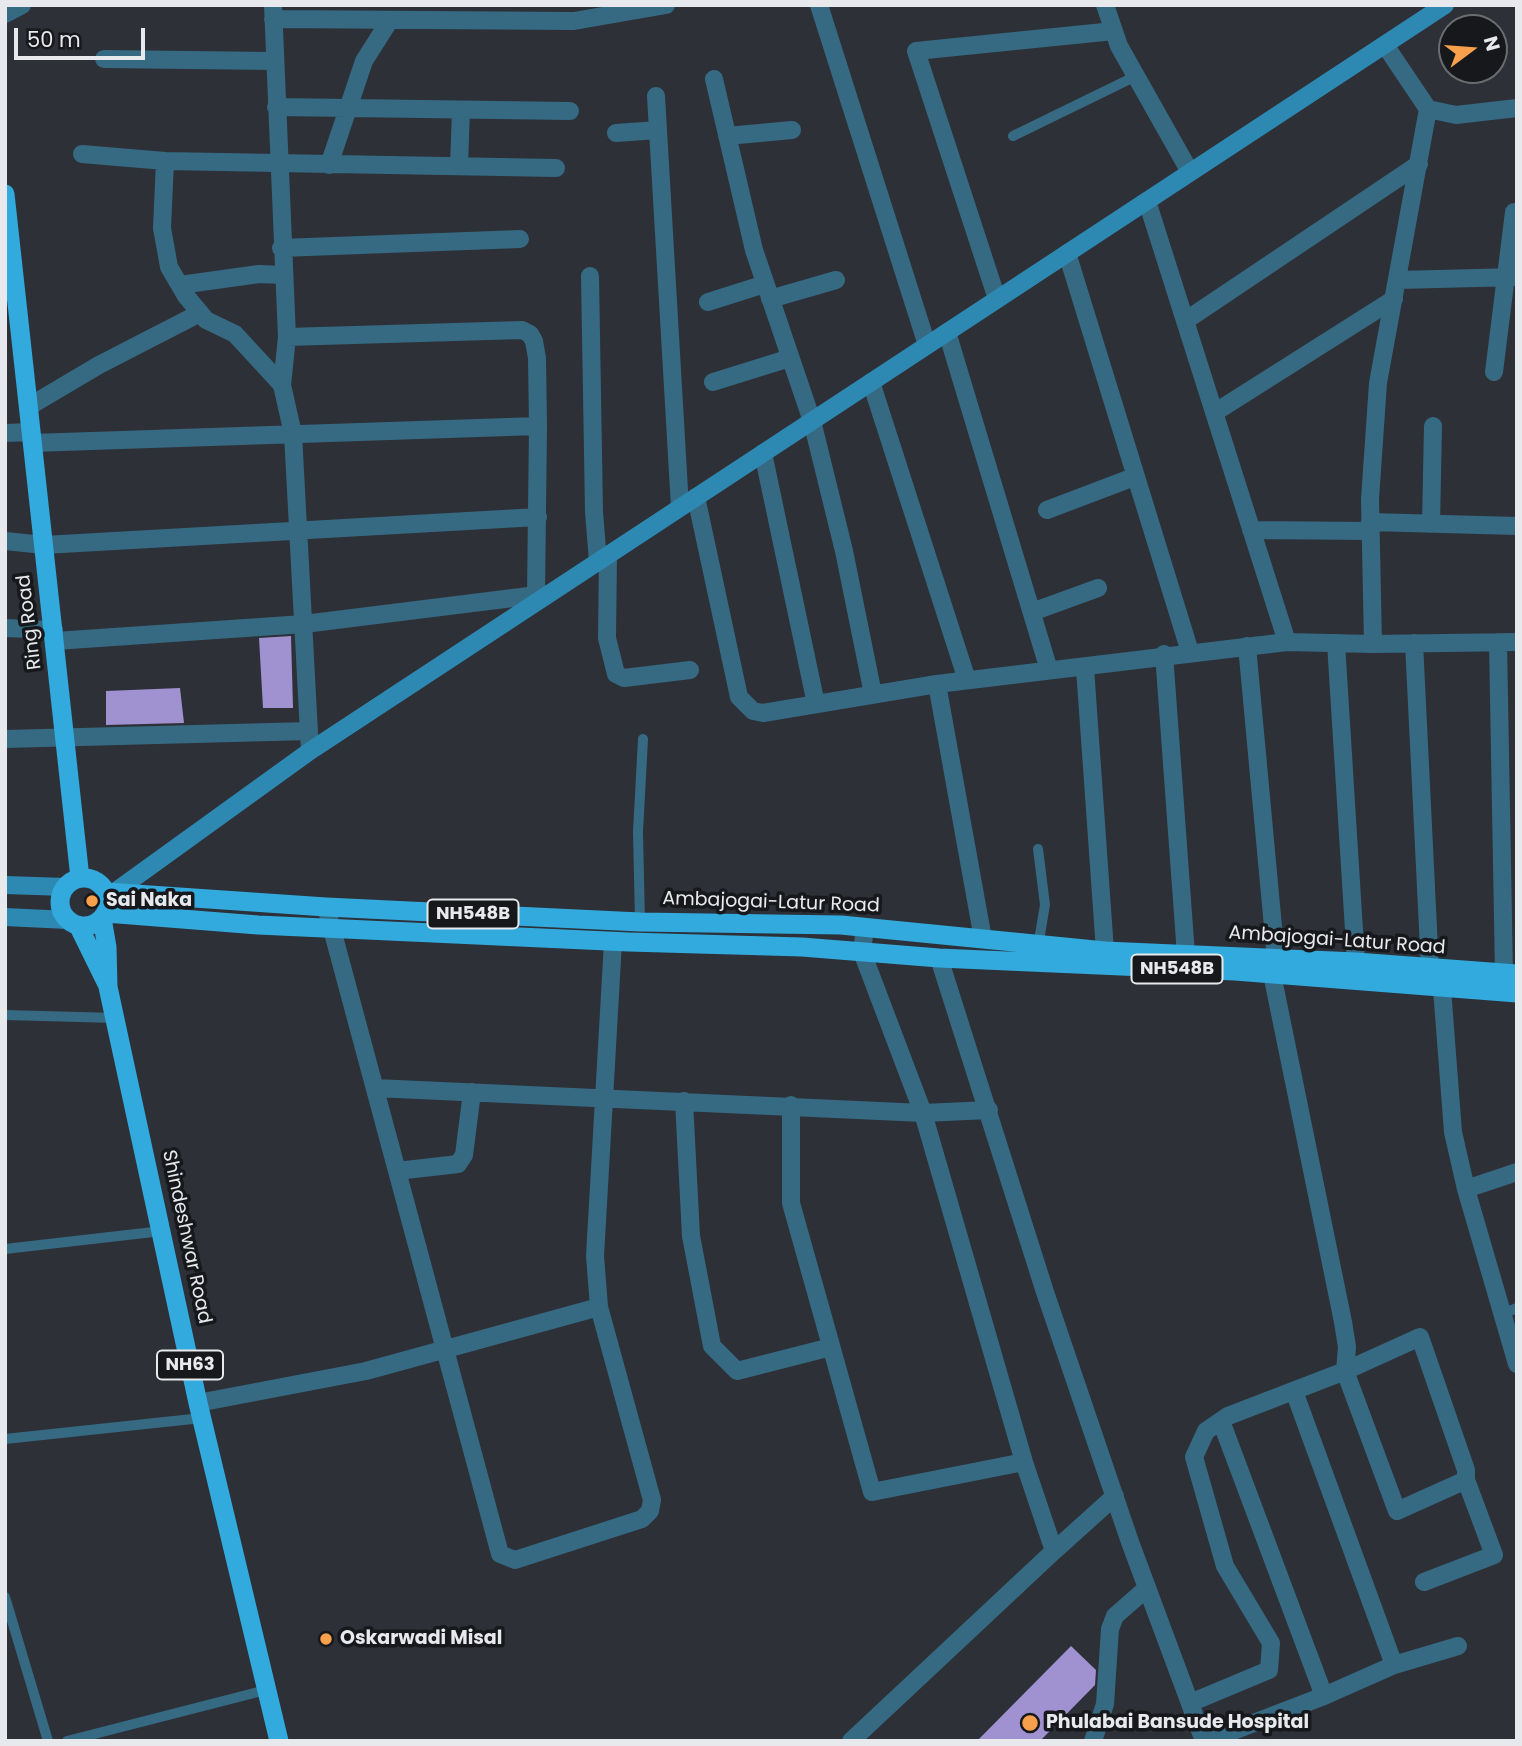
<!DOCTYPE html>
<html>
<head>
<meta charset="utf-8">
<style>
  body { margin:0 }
  #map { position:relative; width:1522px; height:1746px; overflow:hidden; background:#2d3037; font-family:Poppins,sans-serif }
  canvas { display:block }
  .frame { position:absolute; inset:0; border:7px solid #e7e9ed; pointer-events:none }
  .north { position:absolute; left:1438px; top:14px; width:70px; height:70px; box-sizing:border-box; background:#17181b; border:2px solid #6a6c6f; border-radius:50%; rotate:74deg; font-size:19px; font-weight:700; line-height:28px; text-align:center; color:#e7e9ed }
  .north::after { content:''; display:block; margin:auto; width:24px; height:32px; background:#f9a04d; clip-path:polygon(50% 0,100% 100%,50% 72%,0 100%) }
  .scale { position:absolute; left:14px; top:28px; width:131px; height:32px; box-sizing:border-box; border:4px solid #e7e9ed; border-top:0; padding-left:9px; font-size:21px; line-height:24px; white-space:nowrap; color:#e7e9ed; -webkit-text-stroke:5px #17181b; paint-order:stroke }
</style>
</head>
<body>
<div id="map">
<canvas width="1522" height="1746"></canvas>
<div class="frame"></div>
<div class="north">N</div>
<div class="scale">50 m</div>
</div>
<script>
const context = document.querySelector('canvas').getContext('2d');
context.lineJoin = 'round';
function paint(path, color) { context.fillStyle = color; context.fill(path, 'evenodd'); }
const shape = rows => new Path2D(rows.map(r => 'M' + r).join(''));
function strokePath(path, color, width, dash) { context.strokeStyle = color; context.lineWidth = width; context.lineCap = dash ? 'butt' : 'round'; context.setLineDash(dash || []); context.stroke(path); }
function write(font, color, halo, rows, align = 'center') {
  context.font = font + ' Poppins,sans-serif'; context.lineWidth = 7; context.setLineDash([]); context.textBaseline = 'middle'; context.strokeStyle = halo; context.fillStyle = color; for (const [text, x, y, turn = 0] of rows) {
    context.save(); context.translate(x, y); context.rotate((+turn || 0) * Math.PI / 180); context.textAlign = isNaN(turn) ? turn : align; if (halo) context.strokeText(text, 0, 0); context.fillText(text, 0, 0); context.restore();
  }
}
paint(shape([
  [291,636,293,708,263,708,259,638],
  [180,688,184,723,106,725,106,691],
  [1071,1646,1096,1670,1095,1685,1040,1741,977,1741]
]), '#a091d0');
strokePath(shape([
  [1013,136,1136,76],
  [1038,849,1045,905,1038,946],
  [640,922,638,832,643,739],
  [5,1015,116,1018],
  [5,1249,162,1231],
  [1502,1314,1517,1308],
  [5,1439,202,1418],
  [5,1597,48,1741],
  [67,1741,266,1690]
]), '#366a83', 10);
strokePath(shape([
  [273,5,287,337,282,385,293,434,310,751],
  [819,5,927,345],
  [1105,5,1119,46,1190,172],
  [5,14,22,5],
  [273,19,574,21,666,5],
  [104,59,274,61],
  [714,79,754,250,812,421,844,551,873,694],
  [656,96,680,507],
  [276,107,570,111],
  [1428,109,1456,115,1517,108],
  [616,133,658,130],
  [727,136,792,130],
  [82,154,165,161,556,168],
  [165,161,162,228,169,267,186,296,206,320,235,334,282,385],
  [329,165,364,61,390,20],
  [459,166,461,110],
  [281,248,520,239],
  [1067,253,1190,652],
  [590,276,594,512,598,561],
  [1398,280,1517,277],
  [180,285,259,274,283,275],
  [770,299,836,280],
  [997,299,916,51,1114,31],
  [708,302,765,284],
  [1185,321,1419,164],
  [947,332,1049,670],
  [287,337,522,330,530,334,534,341,537,358,538,426,536,595],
  [1494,372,1514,212],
  [713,382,790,358],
  [871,382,967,680],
  [28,407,99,365,200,313],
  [1214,413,1394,299],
  [5,433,31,432],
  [32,443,538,426],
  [763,453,816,704],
  [696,497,739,697,753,711,763,713,937,684,1287,642,1147,201],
  [1047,510,1134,477],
  [1370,522,1517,526],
  [1431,524,1433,426],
  [1251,530,1371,531],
  [5,541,44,545,538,517],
  [608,555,607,638,616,674,624,678,690,670],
  [1032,612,1098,588],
  [5,628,54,630],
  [55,641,304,624,545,594],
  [1287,642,1373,644,1370,499,1378,383,1428,109,1385,45],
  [1498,642,1504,974],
  [1336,643,1356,962],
  [1414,643,1430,969],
  [1373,644,1517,642],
  [1247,646,1276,959],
  [1164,654,1186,955],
  [1085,668,1105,951],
  [937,684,983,939],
  [5,739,309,731],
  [326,907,500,1554,515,1560,642,1519,650,1511,652,1500,599,1307,595,1256,613,942],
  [939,958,1045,1292,1130,1542,1204,1741],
  [1442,989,1453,1132,1466,1189,1517,1364],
  [375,1088,923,1113,989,1110],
  [684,1101,691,1236,712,1346,737,1371,831,1347],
  [791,1105,791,1203,872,1492,1024,1462,923,1113,862,952,865,927],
  [397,1171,458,1164,464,1155,472,1092],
  [1466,1189,1517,1172],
  [1294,1391,1394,1665,1458,1646],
  [198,1403,366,1371,599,1307],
  [1221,1421,1324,1696],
  [1054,1551,1115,1496],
  [1424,1582,1494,1555,1466,1480],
  [1190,1703,1269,1670,1271,1643,1225,1566,1194,1457,1206,1431,1228,1416,1345,1371,1397,1511,1466,1480,1466,1470,1420,1337,1345,1371,1347,1347,1343,1322,1272,974],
  [851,1741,1054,1551,1024,1462],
  [1093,1741,1105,1704,1110,1629,1115,1616,1147,1588],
  [1207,1741,1324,1696,1394,1665]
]), '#366a83', 18);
strokePath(shape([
  [5,885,66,887],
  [116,891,310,751,1445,5],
  [5,917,68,920]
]), '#2e89b2', 18);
strokePath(shape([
  [5,194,80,878],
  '60 902a24 24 0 1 1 48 0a24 24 0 1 1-48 0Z',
  [106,892,326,907,640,922,841,925,1105,951,1356,962,1517,974],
  [106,913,258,925,629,942,802,947,939,958,1235,971,1517,993],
  [102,918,107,947,108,987,198,1403,279,1741],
  [78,925,108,986]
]), '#32aade', 19);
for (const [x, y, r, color] of [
  [92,901,7,"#f9a04d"],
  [326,1639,7,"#f9a04d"],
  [1030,1723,9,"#f9a04d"]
]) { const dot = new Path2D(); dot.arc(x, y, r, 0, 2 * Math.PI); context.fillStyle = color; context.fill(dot); strokePath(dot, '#17181b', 2.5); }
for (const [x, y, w] of [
  [473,914,91],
  [1177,969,91],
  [190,1365,66]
]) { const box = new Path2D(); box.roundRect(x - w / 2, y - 14.5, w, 29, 5); context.fillStyle = '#17181b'; context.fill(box); strokePath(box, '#e7e9ed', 2); }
write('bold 18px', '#e7e9ed', null, [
  ["NH548B",473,914],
  ["NH548B",1177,969],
  ["NH63",190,1365]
]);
write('19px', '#e7e9ed', '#17181b', [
  ["Ring Road",30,622,-97],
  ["Ambajogai-Latur Road",771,903,2],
  ["Ambajogai-Latur Road",1337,941,4],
  ["Shindeshwar Road",186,1237,78]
]);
write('bold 19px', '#e7e9ed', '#17181b', [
  ["Sai Naka",106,901],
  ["Oskarwadi Misal",340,1639],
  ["Phulabai Bansude Hospital",1046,1723]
], 'left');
</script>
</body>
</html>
